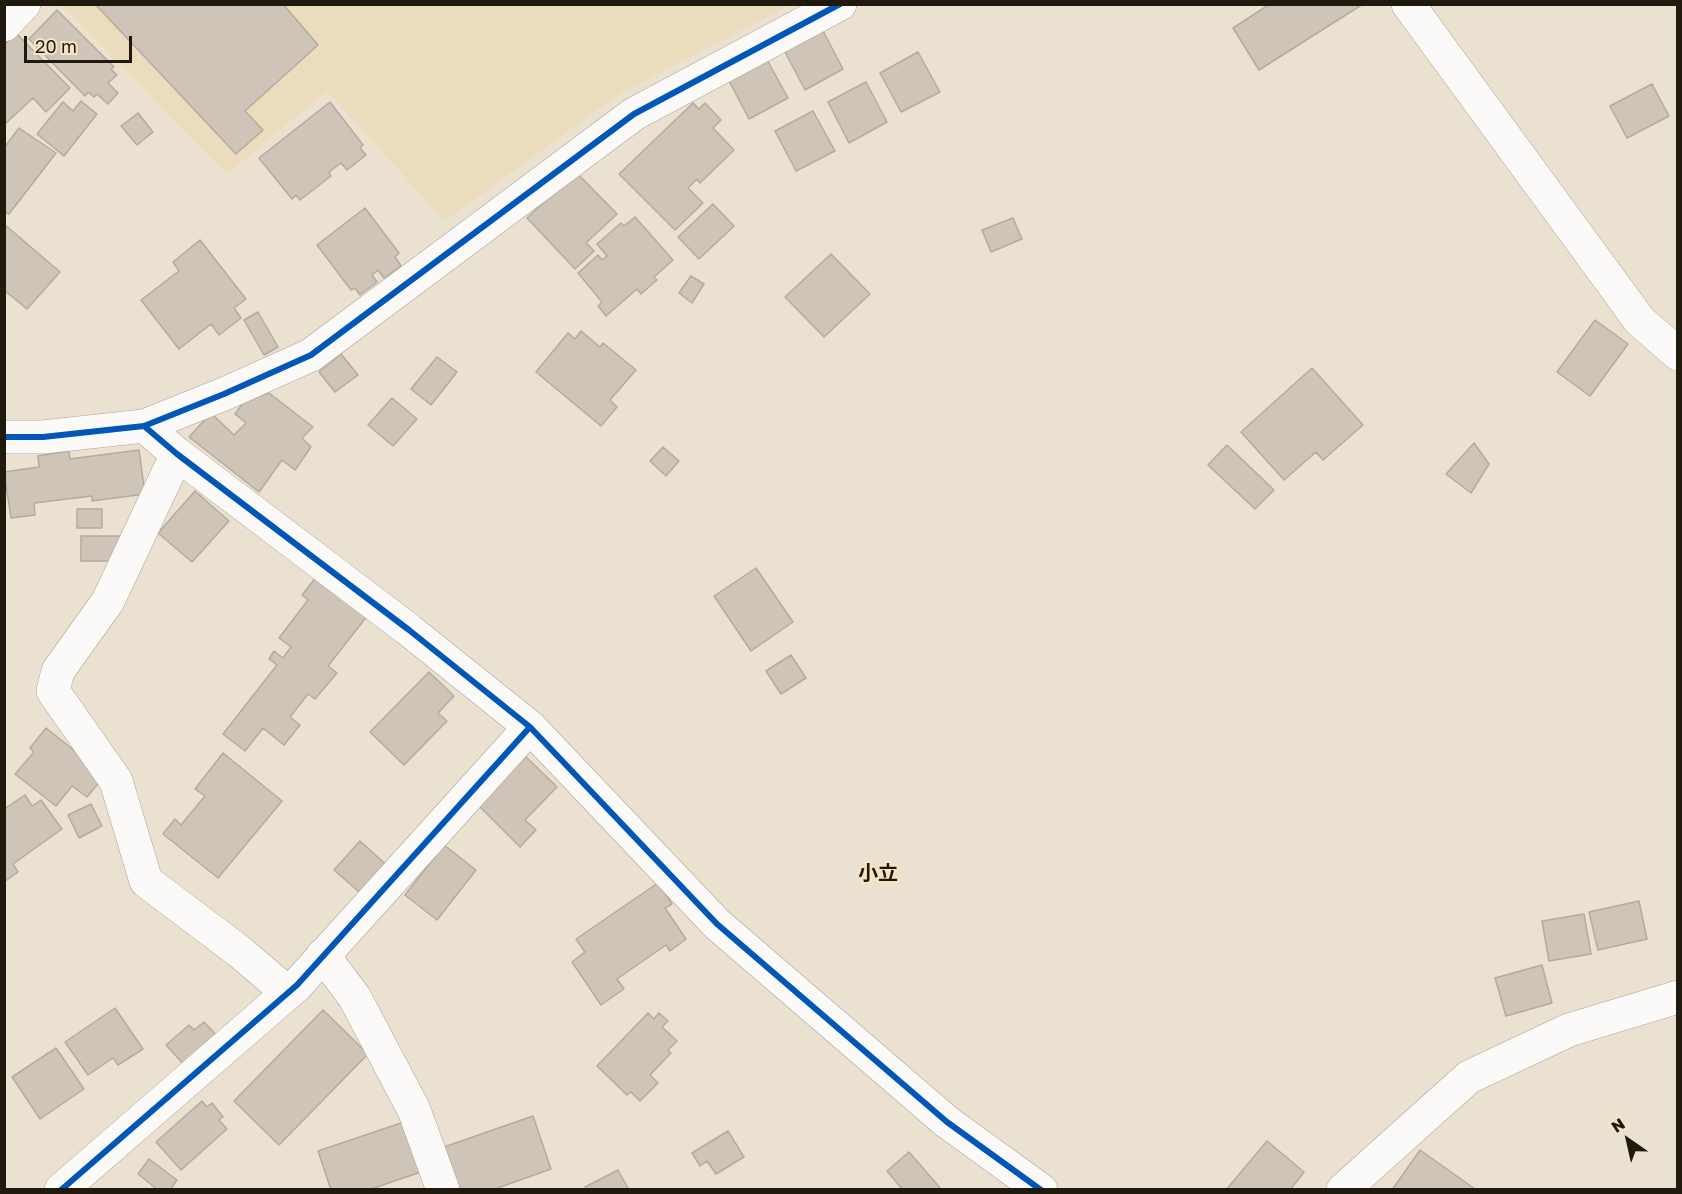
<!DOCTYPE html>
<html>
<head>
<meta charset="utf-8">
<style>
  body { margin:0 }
  #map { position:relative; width:1682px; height:1194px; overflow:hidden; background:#ebe1d0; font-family:"Golos Text",sans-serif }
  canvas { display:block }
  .frame { position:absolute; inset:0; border:6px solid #201a0e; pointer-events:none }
  .north { position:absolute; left:1598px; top:1110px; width:60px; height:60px; -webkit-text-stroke:4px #f6e4c5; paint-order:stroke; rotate:326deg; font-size:16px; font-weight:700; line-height:24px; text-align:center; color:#201a0e }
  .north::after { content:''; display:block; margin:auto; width:21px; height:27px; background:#201a0e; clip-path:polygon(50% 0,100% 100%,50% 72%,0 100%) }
  .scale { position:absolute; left:24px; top:36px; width:108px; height:27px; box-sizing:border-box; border:3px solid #201a0e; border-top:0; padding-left:8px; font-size:18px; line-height:21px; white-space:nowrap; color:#201a0e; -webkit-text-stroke:4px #f6e4c5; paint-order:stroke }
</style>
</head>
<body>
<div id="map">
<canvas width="1682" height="1194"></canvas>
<div class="frame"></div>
<div class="north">N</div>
<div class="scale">20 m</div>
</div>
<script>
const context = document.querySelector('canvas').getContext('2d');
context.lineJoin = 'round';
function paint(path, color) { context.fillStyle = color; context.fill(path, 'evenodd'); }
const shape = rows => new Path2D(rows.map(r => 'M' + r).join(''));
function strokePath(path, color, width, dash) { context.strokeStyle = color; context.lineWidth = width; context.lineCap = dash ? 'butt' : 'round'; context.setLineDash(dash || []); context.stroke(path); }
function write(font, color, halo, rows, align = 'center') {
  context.font = font + ' "Golos Text","Noto Sans JP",sans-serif'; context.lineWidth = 5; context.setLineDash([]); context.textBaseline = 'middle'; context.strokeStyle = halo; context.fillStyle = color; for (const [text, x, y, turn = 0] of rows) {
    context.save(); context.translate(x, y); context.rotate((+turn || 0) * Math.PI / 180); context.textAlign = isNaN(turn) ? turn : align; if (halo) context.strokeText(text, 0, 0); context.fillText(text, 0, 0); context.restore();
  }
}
paint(shape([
  [61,5,790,5,618,95,445,221,327,91,227,174]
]), '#ecdcbe');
const building = shape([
  [95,4,283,4,318,45,245,111,263,130,236,154,95,4],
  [1270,4,1363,4,1259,70,1233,28,1270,4],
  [57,10,114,67,111,69,117,75,108,83,118,93,108,104,97,94,94,97,88,92,85,96,29,39,57,10],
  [822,29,843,69,805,90,784,50,822,29],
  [16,33,70,88,46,112,33,98,5,124,4,45,16,33],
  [918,52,940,92,901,112,880,73,918,52],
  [766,58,788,98,749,119,728,79,766,58],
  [866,82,887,122,849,143,828,102,866,82],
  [1652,84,1669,116,1627,138,1610,106,1652,84],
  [81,101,97,114,64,156,37,134,63,102,73,111,81,101],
  [330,102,363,145,360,148,366,155,347,170,341,163,329,172,331,176,300,200,296,195,292,199,259,158,330,102],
  [693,103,699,109,705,103,721,120,713,128,734,150,700,183,697,179,688,188,703,203,675,230,619,174,693,103],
  [813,111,835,151,796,171,775,131,813,111],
  [138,113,153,132,137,145,121,126,138,113],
  [19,128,56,153,9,214,4,211,4,148,19,128],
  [573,169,617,214,586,243,594,251,575,269,527,218,547,199,573,169],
  [713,204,734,226,699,259,678,237,713,204],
  [365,208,399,253,395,257,401,266,384,278,378,270,372,275,377,282,360,295,355,288,351,290,317,245,365,208],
  [635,217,673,260,654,277,657,280,641,294,637,289,606,316,598,306,602,302,578,273,598,255,602,260,607,256,597,244,621,223,624,226,635,217],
  [1013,218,1022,239,991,252,982,230,1013,218],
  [4,224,60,272,27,309,4,290,4,224],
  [200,240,246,299,234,308,241,318,219,335,211,324,179,349,141,300,179,271,173,262,200,240],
  [831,254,870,294,824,337,785,297,831,254],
  [691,276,704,284,692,303,679,293,691,276],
  [258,312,278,347,264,355,244,320,258,312],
  [1595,320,1628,344,1590,396,1557,372,1595,320],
  [581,331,600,347,603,343,636,370,610,400,617,407,601,426,536,372,568,333,575,339,581,331],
  [341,354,358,375,335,392,319,372,341,354],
  [437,357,457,372,431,405,411,389,437,357],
  [1312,368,1363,425,1323,460,1316,452,1284,480,1241,432,1312,368],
  [269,393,313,427,302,438,311,447,295,470,282,460,259,492,189,437,211,413,234,435,246,423,235,414,245,400,269,393],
  [392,398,417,419,393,446,368,425,392,398],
  [1474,443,1489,464,1471,493,1446,474,1474,443],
  [1227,445,1274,490,1255,509,1208,465,1227,445],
  [663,447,679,461,666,476,650,461,663,447],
  [139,450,145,494,92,501,92,496,34,503,35,515,11,518,4,472,39,467,38,456,69,451,70,459,139,450],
  [195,491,229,521,192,562,158,533,195,491],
  [77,509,102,509,102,528,77,528,77,509],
  [81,536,121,536,121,561,81,561,81,536],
  [756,568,793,622,751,651,714,596,756,568],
  [317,576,368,615,328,666,337,673,315,699,308,694,290,717,300,725,284,745,263,728,245,751,223,734,277,665,269,659,274,651,283,658,291,647,279,638,308,600,302,595,317,576],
  [791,655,806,678,781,694,766,671,791,655],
  [429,672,454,696,438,713,447,721,404,765,370,732,429,672],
  [46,728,105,775,87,797,72,786,56,806,15,774,34,752,30,748,46,728],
  [223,753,282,801,218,878,163,834,175,819,181,825,205,796,195,789,223,753],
  [525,756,557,787,525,820,536,830,520,847,477,804,525,756],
  [25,795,32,806,41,800,62,829,13,864,18,872,4,882,4,809,25,795],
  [91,804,102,826,79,838,68,815,91,804],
  [360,841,392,870,366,898,334,870,360,841],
  [444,845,476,870,437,920,405,895,444,845],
  [658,883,672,904,665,908,686,939,670,951,666,945,617,979,624,989,601,1005,572,962,585,952,576,939,658,883],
  [1639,901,1647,939,1598,950,1589,912,1639,901],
  [1584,914,1591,954,1549,961,1542,921,1584,914],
  [1542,965,1552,1003,1506,1016,1495,978,1542,965],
  [115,1008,143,1049,118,1065,113,1058,88,1075,65,1042,115,1008],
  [323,1010,368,1054,279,1145,234,1101,323,1010],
  [648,1013,654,1019,659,1013,668,1021,662,1027,677,1041,668,1050,671,1053,650,1075,658,1083,640,1101,631,1092,627,1095,597,1066,648,1013],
  [204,1022,221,1040,188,1069,166,1045,189,1025,194,1030,204,1022],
  [56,1048,84,1089,40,1119,12,1077,56,1048],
  [202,1101,207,1107,212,1103,223,1117,219,1120,227,1129,181,1170,156,1142,202,1101],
  [533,1116,551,1169,492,1190,458,1190,444,1147,533,1116],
  [404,1122,421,1172,368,1190,331,1190,318,1151,404,1122],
  [728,1131,744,1157,716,1174,707,1161,700,1166,692,1153,728,1131],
  [1267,1141,1304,1172,1290,1190,1226,1190,1267,1141],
  [1420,1150,1475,1189,1474,1190,1392,1190,1420,1150],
  [909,1152,941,1189,940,1190,903,1190,887,1171,909,1152],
  [149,1159,177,1180,170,1190,158,1190,138,1174,149,1159],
  [618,1170,629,1190,586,1190,585,1187,618,1170]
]);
paint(building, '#cec4b8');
strokePath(building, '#b4aa9e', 1.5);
const minor = shape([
  [1408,4,1640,321,1678,354],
  [4,25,24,4],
  [144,426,177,454,409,630,530,727,717,924,947,1122,1041,1190],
  [4,437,43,437,144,426,224,394,311,355,634,114,840,4],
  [177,454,108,601,58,671,53,691,116,781,146,881,240,952,288,993],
  [323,955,355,998,414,1110,443,1190],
  [61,1190,297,985,530,727],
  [1343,1190,1469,1077,1569,1030,1678,997]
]);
strokePath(minor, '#aca497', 34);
strokePath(minor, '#fcfaf8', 33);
strokePath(shape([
  [144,426,177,454,409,630,530,727,717,924,947,1122,1041,1190],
  [4,437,43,437,144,426,224,394,311,355,634,114,840,4],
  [61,1190,297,985,530,727]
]), '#0057b8', 6);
write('bold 20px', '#201a0e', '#f6e4c5', [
  ["小立",878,874]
]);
</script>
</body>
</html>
